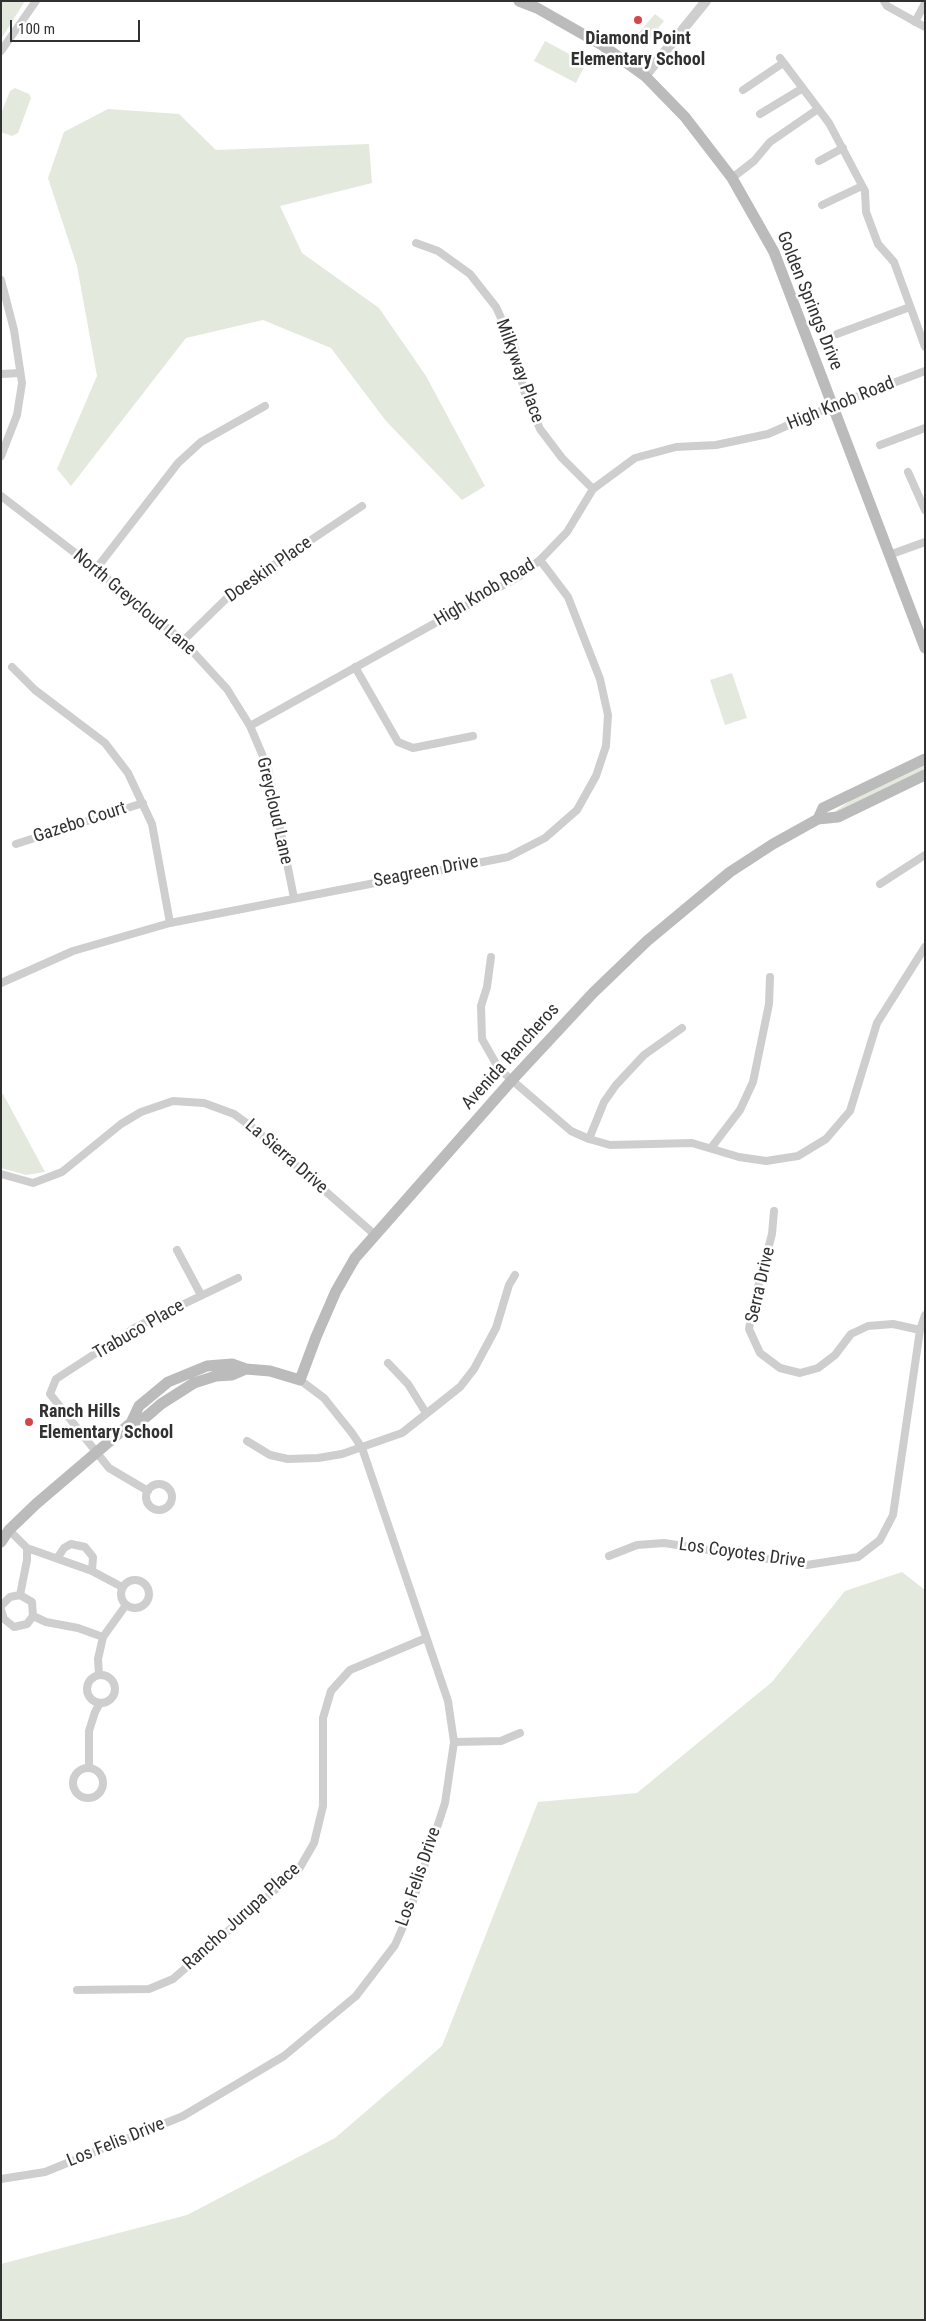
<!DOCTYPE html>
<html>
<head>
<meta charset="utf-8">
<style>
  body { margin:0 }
  #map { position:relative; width:926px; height:2321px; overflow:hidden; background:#fff; font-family:"Roboto Condensed",sans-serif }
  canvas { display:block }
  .frame { position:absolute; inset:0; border:2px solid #313131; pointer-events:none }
  .scale { position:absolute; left:10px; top:20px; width:130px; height:22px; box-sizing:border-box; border:2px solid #313131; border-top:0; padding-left:6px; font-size:15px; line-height:18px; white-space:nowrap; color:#313131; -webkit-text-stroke:4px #fff; paint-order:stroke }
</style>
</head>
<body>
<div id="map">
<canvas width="926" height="2321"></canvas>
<div class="frame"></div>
<div class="scale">100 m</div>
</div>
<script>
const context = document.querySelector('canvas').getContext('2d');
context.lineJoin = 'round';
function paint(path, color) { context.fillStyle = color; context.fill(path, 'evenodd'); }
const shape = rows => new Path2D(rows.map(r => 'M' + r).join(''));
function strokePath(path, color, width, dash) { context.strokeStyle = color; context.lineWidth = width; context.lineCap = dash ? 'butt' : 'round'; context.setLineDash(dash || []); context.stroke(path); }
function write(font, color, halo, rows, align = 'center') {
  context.font = font + ' "Roboto Condensed",sans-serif'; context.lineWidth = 5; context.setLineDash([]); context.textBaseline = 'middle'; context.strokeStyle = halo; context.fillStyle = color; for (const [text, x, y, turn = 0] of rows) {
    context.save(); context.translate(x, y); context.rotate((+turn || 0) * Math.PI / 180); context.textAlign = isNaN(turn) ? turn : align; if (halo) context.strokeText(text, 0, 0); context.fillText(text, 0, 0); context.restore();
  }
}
paint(shape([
  [1,1,25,1,1,39],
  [655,14,664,21,645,44,634,38],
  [545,41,586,63,576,83,534,61],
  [15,88,29,94,31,98,18,133,12,136,1,132,1,114,10,91],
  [108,109,179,114,216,150,369,144,372,183,280,206,302,253,379,308,426,376,485,486,462,500,386,421,331,348,263,320,186,338,71,486,57,469,97,376,77,266,48,178,64,132],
  [732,673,747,718,725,725,710,680],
  [925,761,925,772,828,816,862,793],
  [1,1093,3,1094,45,1172,26,1175,1,1168],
  [902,1572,925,1590,925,2320,1,2320,1,2264,187,2215,335,2138,442,2046,538,1802,637,1793,772,1682,845,1591]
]), '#e3e9dd');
strokePath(shape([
  [884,1,887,6,925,27],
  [915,22,925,3],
  [1,51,36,1],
  [780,58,829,123,865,191,866,212,878,244,894,262,925,347],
  [743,90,783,63],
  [760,114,803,88],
  [819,161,843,148],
  [732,178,754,161,770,142,818,109],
  [822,205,862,186],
  [416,243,438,251,470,274,496,307,515,348,524,391,540,429,562,458,593,489],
  [1,280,14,330,22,383,17,415,1,456],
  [837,334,910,307],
  [1,374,20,373],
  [880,445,925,428],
  [908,472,925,510],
  [1,496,96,569,183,641,227,689,250,726,268,768,294,898],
  [889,555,925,542],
  [96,569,178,463,201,442,265,406],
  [183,641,233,592,362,506],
  [12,667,35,690,105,743,128,773,152,824,170,923],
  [355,667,398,742,413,748,473,736],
  [250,726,518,577,540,560,567,532,593,489,635,458,676,447,716,445,768,434,832,406,925,371],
  [16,844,143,803],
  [880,884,925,855],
  [491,957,487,987,481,1006,482,1039,499,1069,571,1131,589,1139,610,1145,692,1143,739,1157,766,1161,798,1156,826,1139,850,1111,877,1023,925,947],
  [1,983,73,951,170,923,508,857,545,838,577,810,596,776,606,746,608,715,600,679,568,597,540,560],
  [589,1139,604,1102,616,1085,644,1055,682,1028],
  [711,1148,740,1110,753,1082,769,1004,770,977],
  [1,1174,33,1183,62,1172,121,1124,141,1112,173,1101,204,1103,234,1114,256,1130,374,1234],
  [774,1211,772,1234,753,1306,749,1329,760,1353,780,1368,800,1373,818,1368,835,1355,851,1334,868,1326,893,1324,920,1330],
  [177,1250,201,1295],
  [388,1363,408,1384,426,1413],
  [247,1441,270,1455,288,1459,318,1458,342,1454,402,1433,460,1387,474,1369,496,1328,509,1285,515,1275],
  '146 1497a13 13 0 1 1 26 0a13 13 0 1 1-26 0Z',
  [148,1491,109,1468,50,1394,56,1379,136,1327,238,1278],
  [9,1530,27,1548,92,1571,122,1587],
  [609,1556,637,1545,664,1543,807,1565,858,1557,880,1540,893,1515,920,1330,925,1315],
  [58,1557,64,1548,71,1544,85,1547,93,1557,92,1571],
  '121 1594a14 14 0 1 1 28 0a14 14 0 1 1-28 0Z',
  [20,1595,27,1560,27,1548],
  [1,1606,10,1597,20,1595,32,1602,33,1616,27,1624,14,1627,4,1619,1,1610],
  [33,1616,46,1622,78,1628,103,1637],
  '87 1689a14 14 0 1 1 28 0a14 14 0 1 1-28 0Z',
  [99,1675,98,1659,103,1637,126,1605],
  [454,1742,501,1741,520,1733],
  [89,1768,89,1731,95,1712,100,1703],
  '73 1783a15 15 0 1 1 30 0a15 15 0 1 1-30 0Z',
  [77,1990,149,1989,173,1979,299,1869,314,1843,323,1806,323,1718,331,1691,350,1670,426,1638],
  [1,2179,45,2172,183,2116,284,2056,356,1996,395,1945,409,1913,445,1803,454,1742,448,1701,362,1448,352,1433,324,1398,300,1380]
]), '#cecece', 8);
strokePath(shape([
  [645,76,706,1]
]), '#cecece', 10);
strokePath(shape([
  [519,1,537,8,602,45,645,76,685,117,732,178,774,252,925,648],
  [818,819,823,808,925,759],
  [131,1423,139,1406,168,1382,207,1366,232,1364,246,1369,270,1371,300,1380,316,1337,336,1291,355,1258,512,1080,593,993,647,941,730,872,773,844,818,819,838,817,925,775],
  [1,1542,9,1530,36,1504,131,1423,146,1417,161,1404,194,1383,216,1376,232,1375,246,1369]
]), '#bbb', 11);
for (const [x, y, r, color] of [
  [638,20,5,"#d3474b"],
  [29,1422,5,"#d3474b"]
]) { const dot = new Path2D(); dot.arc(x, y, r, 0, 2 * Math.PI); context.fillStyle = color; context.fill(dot); strokePath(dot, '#fff', 2); }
write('bold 18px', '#313131', '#fff', [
  ["Diamond Point",638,39],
  ["Elementary School",638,60],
  ["Ranch Hills",39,1412,"left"],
  ["Elementary School",39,1433,"left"]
]);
write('18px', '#313131', '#fff', [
  ["Golden Springs Drive",809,301,68],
  ["Milkyway Place",519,371,70],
  ["High Knob Road",841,404,-22],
  ["Doeskin Place",269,570,-35],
  ["High Knob Road",485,593,-31],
  ["North Greycloud Lane",134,603,40],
  ["Greycloud Lane",274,811,77],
  ["Gazebo Court",80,823,-18],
  ["Seagreen Drive",426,872,-11],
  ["Avenida Rancheros",511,1057,-48],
  ["La Sierra Drive",286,1157,41],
  ["Serra Drive",761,1285,-77],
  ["Trabuco Place",139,1330,-30],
  ["Los Coyotes Drive",742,1554,8],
  ["Los Felis Drive",419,1877,-71],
  ["Rancho Jurupa Place",242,1917,-42],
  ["Los Felis Drive",116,2143,-22]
]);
</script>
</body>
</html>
